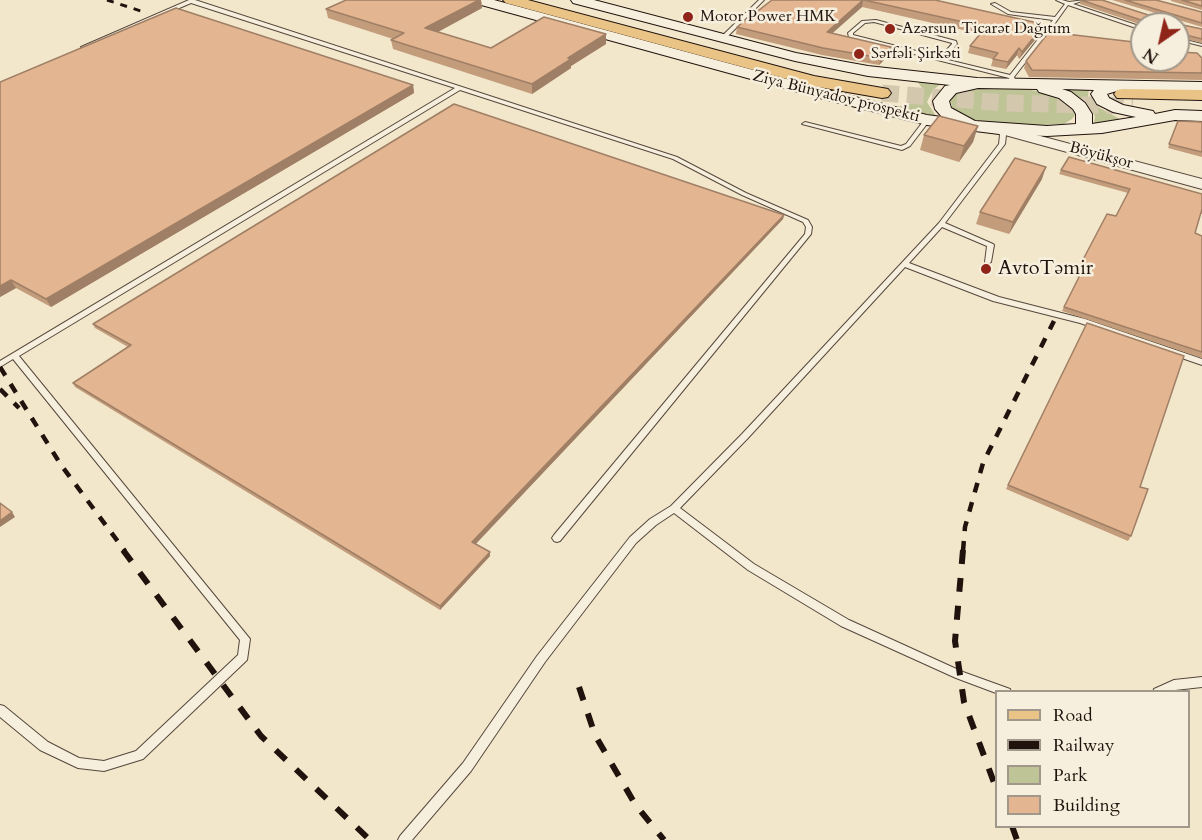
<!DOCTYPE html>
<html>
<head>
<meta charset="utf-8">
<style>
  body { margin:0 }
  #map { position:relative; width:1202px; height:840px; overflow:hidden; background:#f3e7cb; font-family:Cardo,serif }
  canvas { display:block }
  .legend { position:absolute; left:995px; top:690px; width:195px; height:138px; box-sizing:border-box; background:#f7efdd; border:2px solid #a1978a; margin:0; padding:8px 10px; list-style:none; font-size:18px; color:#20120d }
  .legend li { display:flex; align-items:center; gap:12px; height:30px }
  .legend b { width:30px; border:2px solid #a1978a }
  .north { position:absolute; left:1130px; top:12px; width:60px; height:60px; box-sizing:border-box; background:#f7efdd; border:2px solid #a1978a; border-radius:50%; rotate:214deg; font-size:16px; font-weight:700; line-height:24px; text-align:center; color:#20120d }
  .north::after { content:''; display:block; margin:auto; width:21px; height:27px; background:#8f2418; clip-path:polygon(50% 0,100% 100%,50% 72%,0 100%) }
</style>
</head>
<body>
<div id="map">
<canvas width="1202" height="840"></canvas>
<ul class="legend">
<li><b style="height:8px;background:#eac486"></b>Road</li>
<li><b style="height:8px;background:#20120d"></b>Railway</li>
<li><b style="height:16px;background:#bec495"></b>Park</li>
<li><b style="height:16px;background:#e3b590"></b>Building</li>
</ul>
<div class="north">N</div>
</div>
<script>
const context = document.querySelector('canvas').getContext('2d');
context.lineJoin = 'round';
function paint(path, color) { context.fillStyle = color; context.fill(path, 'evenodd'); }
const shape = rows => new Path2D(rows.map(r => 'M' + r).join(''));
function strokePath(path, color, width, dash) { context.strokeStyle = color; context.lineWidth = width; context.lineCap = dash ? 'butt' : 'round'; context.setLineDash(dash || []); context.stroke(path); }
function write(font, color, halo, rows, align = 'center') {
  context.font = font + ' Cardo,serif'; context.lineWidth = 5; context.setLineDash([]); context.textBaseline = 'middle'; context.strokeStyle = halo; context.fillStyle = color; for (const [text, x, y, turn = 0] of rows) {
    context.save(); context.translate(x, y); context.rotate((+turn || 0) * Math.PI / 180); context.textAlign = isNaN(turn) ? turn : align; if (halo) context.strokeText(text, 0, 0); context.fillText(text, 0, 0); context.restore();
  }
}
paint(shape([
  [916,80,942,83,933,90,927,102,936,116,895,107,913,103,920,99,923,89],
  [980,87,1020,88,1053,94,1063,98,1074,109,1075,115,1072,119,1064,124,1025,126,982,122,967,118,953,109,950,99,956,92],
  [1063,88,1089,88,1088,97,1091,103,1120,119,1094,123,1095,116,1092,110]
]), '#bec495');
strokePath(shape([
  [882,93,1005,103,1133,106]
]), '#d3c7ae', 17, [17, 8]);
const service = shape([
  [189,0,195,0,677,157,746,193,808,220,812,227,811,234,560,541,557,542,554,541,552,538,554,535,805,234,806,227,803,222,742,195,673,159,460,90,19,356,250,639,247,660,143,759,104,771,78,768,40,750,0,717,0,705,4,706,48,742,79,758,104,761,136,751,238,655,240,640,13,359,0,367,0,361,455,88,191,3,86,48,81,47,189,0],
  [759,0,764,0,725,39,721,39,721,37,759,0],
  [1056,0,1062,0,1069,2,1085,0,1073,4,1142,27,1142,30,1068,5,1048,33,1059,34,1059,36,1046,36,1014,77,1016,81,1013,83,1011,82,1009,78,854,39,849,37,848,33,862,21,876,20,956,41,957,44,944,59,1010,75,1053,20,1008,14,991,4,995,3,1011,12,1055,17,1065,4,1056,0],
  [874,22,952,43,952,44,940,57,853,35,853,33,865,23,874,22],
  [1178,38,1202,44,1202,46,1178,40,1178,38],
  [927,118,930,120,910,146,902,150,802,124,805,122,901,146,906,144,925,119,927,118],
  [997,128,1001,128,1006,135,1005,144,945,223,993,244,994,245,991,262,988,264,985,262,987,246,942,227,909,263,999,297,1085,319,1202,359,1202,365,1080,323,993,301,905,267,748,438,680,508,754,564,849,620,963,672,1010,689,1011,692,996,692,996,693,956,678,841,626,748,570,674,513,656,525,636,543,545,662,471,771,412,840,398,840,400,836,463,763,537,656,630,537,650,519,671,506,742,434,939,223,999,144,1000,135,996,129,997,128],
  [1202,677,1202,687,1175,690,1171,692,1153,692,1154,689,1174,680,1202,677]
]);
const tertiary = shape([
  [999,125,1202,179,1202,189,994,132,992,129,994,126,999,125]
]);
const secondary = shape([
  [472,0,494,0,831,91,927,115,942,117,935,109,933,101,945,86,950,85,868,76,795,61,573,3,571,0,594,0,796,53,868,66,977,78,1202,82,1202,92,1120,90,1107,94,1109,98,1123,105,1153,111,1155,114,1175,110,1202,111,1202,121,1175,120,1102,133,1047,136,999,134,927,125,820,98,474,3,472,0],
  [978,88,1037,89,1039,92,1059,98,1073,109,1076,114,1076,124,1047,126,975,121,951,108,949,101,956,93,978,88],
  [1062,89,1094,90,1091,94,1097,104,1113,112,1136,117,1092,124,1092,114,1085,103,1071,92,1062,89]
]);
const primary = shape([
  [503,0,528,0,814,76,888,89,891,93,888,97,882,98,813,86,506,3,503,0],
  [1123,89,1202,90,1202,100,1117,98,1114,94,1117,90,1123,89]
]);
strokePath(service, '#55473c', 2);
strokePath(tertiary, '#55473c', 2);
strokePath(secondary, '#20120d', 2);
strokePath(primary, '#20120d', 2);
paint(service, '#f7efdd');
paint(tertiary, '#f7efdd');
paint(secondary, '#f7efdd');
paint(primary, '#eac486');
strokePath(shape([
  [107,0,147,13]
]), '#20120d', 3, [7, 7]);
strokePath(shape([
  [0,367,61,465,125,551],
  [0,389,19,408],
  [963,551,965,527,983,463,1054,321]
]), '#20120d', 4.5, [10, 10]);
strokePath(shape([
  [123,550,261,736,370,840],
  [963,550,955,641,964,702,996,788],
  [579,687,595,735,635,804,664,840],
  [1012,826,1017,840]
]), '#20120d', 6, [14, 14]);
paint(shape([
  [346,0,481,0,482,8,437,32,491,48,606,44,571,66,571,68,532,94,393,49,391,40,393,39,328,18,326,9],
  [772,0,935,0,1038,23,1037,27,1039,35,1019,59,1017,55,1006,69,991,66,993,59,968,53,970,46,981,34,862,7,832,33,890,54,879,65,822,55,736,34,737,27],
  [1081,0,1202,29,1202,43,1178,37,1178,24,1142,25,1080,4],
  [1112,0,1156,0,1202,12,1202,27],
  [1171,0,1202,0,1202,10,1171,1],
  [1135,51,1202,58,1202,80,1029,77,1024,68,1026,61],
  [0,82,413,85,414,93,51,307,16,288,0,297],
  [1178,121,1202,122,1202,157,1168,148],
  [978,126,973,142,959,162,920,150,924,135],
  [1061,170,1202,194,1202,214,1200,214,1195,233,1202,236,1202,358,1062,311,1079,277,1075,276,1077,271,1116,216,1128,193,1059,174],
  [1042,179,1009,234,976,224,980,212],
  [784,215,783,219,475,544,490,552,490,556,440,610,75,387,73,383,128,347,95,328,93,324],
  [1087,323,1140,487,1131,536,1128,541,1006,489]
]), '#c39c7c');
paint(shape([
  [479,0,481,0,482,8,427,38,425,28],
  [863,0,862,7,826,39,827,32],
  [1041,28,1039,35,1019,59,1022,52],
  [606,34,606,44,571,66,571,68,532,94,532,84,568,58],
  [891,47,890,54,879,65,881,58],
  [1019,48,1017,55,1006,69,1008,62],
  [413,85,414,93,51,307,46,299],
  [978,126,973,142,959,162,964,146],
  [1046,167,1042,179,1009,234,1013,222],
  [784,215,783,219,473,547,472,542],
  [11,280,16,288,0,297,0,286],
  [12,512,15,517,0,527,0,521],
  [490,552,490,556,440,610,440,606]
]), '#9f7f65');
const building = shape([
  [346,0,479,0,425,28,491,48,544,17,606,34,568,58,571,59,532,84,391,40,404,33,326,9,346,0],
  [772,0,863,0,827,32,891,47,881,58,823,48,737,27,772,0],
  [864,0,935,0,1038,23,1035,27,1041,28,1022,52,1019,48,1008,62,993,59,998,53,970,46,986,27,864,0],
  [1081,0,1102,0,1173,23,1202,29,1202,39,1178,33,1178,24,1147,24,1144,21,1081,0],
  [1125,0,1156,0,1202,12,1202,23,1125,0],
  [1182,0,1202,0,1202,6,1182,0],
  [176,8,413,85,46,299,11,280,0,286,0,82,176,8],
  [1049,32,1134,42,1135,51,1142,51,1142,60,1178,60,1178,52,1197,53,1202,58,1202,73,1032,70,1026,61,1049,32],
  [454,104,784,215,472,542,490,552,440,606,73,383,131,345,93,324,454,104],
  [939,116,978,126,964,146,924,135,939,116],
  [1178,121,1202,122,1202,152,1169,144,1178,121],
  [1069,157,1202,194,1202,209,1195,233,1202,236,1202,352,1064,307,1081,273,1077,271,1107,214,1116,216,1130,189,1061,170,1069,157],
  [1015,158,1046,167,1013,222,980,212,1015,158],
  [1087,323,1184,356,1140,487,1148,489,1131,536,1008,485,1087,323],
  [0,503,12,512,0,521,0,503]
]);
paint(building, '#e3b590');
strokePath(building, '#9f7f65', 1.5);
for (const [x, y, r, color] of [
  [688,17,6,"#8f2418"],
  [890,29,6,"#8f2418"],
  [859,54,6,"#8f2418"],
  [986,269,6,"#8f2418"]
]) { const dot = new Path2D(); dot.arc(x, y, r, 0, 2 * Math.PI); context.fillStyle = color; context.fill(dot); strokePath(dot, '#f7efdd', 2); }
write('16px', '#20120d', '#f7efdd', [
  ["Motor Power HMK",700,17],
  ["Azərsun Ticarət Dağıtım",902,29],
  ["Sərfəli Şirkəti",871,54]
], 'left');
write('16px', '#20120d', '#f7efdd', [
  ["Ziya Bünyadov prospekti",836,97,14],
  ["Böyükşor",1101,156,15]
]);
write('20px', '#20120d', '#f7efdd', [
  ["AvtoTəmir",998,269]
], 'left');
</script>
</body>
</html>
